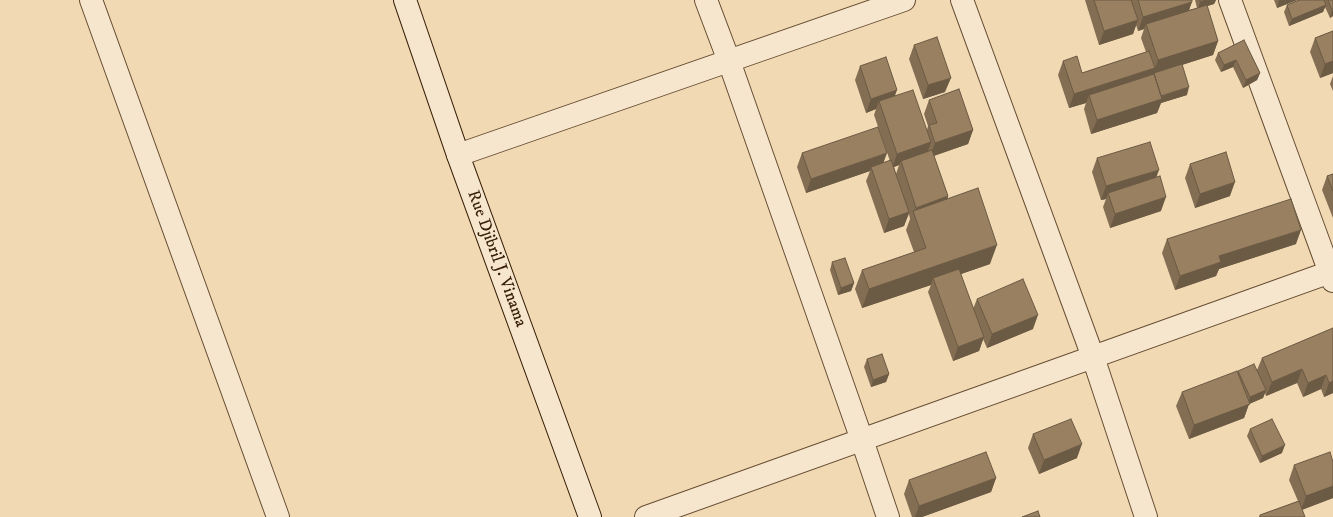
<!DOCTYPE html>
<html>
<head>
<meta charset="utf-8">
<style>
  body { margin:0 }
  canvas { display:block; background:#f1d9b3 }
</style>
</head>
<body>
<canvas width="1333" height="517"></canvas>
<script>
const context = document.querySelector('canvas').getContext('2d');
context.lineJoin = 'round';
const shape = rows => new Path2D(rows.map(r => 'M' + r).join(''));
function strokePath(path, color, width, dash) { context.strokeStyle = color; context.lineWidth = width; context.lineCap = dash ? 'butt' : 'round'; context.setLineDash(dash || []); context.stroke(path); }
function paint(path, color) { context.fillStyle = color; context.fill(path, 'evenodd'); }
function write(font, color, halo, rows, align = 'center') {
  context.font = font + ' "IM FELL DW Pica",serif'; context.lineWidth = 3; context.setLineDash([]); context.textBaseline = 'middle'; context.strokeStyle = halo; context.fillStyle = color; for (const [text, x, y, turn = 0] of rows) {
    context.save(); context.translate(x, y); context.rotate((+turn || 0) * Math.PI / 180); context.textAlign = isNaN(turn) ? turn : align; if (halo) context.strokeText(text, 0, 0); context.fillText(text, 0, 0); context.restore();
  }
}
const street = shape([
  [91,0,278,517],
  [706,0,729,61,862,440,888,517],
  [962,0,1093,357,1146,517],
  [1230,0,1333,281],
  [458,155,904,0],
  [646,517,1333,271]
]);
const secondary = shape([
  [405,0,458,155,590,517]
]);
strokePath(street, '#674e33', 24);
strokePath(secondary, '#392008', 24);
strokePath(street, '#f6e6ce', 22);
strokePath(secondary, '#f6e6ce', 22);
paint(shape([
  [1085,0,1192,0,1189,10,1197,8,1195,0,1216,0,1214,4,1207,6,1218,41,1213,55,1182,65,1187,95,1161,103,1157,113,1091,134,1084,109,1086,103,1069,108,1058,75,1063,61,1082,73,1146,52,1141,38,1144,29,1138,31,1136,25,1133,34,1099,45],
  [1274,0,1297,0,1277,8],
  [1299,0,1333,0,1333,16,1330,18,1325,7,1323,12,1289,26,1284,12,1287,5],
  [1333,31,1333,73,1320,78,1310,52,1315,38],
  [1244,40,1260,73,1257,80,1243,88,1233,67,1221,72,1215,60,1218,53],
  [914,45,945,92,923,99,909,59],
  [860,66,895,96,927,130,928,126,924,114,929,100,973,130,968,144,934,156,948,196,948,199,990,264,961,274,973,309,977,299,1033,329,987,348,983,339,979,351,953,361,928,292,931,285,862,308,855,289,862,270,914,252,906,230,910,219,909,214,904,226,884,233,866,181,870,171,806,193,797,167,802,153,883,163,890,161,874,115,876,109,866,113,855,80],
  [899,165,896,174,894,167],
  [1333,76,1333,91,1330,84],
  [1097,158,1156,178,1161,211,1110,228,1103,207,1106,199,1101,200,1092,172],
  [1190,164,1230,196,1195,208,1185,178],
  [1333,174,1333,218,1322,190,1327,176],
  [1167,239,1296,244,1219,269,1216,276,1175,290,1162,253],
  [832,262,854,283,851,291,838,295,830,270],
  [1333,328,1333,393,1324,397,1321,389,1303,397,1297,383,1266,396,1265,393,1263,398,1249,404,1244,418,1189,439,1176,406,1182,392,1238,373,1238,371,1257,370,1262,358],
  [867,359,889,374,886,382,871,387,864,367],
  [1250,429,1282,453,1260,463,1247,436],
  [1033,434,1077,458,1039,474,1028,448],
  [1333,462,1333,498,1302,510,1305,517,1259,517,1260,515,1298,501,1289,480,1294,465],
  [996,478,991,492,922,517,912,517,904,494,909,480]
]), '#846e53');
paint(shape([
  [1206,0,1216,0,1214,4,1198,9,1200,2],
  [1279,0,1297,0,1277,8],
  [1192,2,1187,16,1146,24,1144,29,1138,31,1143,17],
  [1326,5,1323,12,1289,26,1292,19],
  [1332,10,1333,10,1333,16,1330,18],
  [1138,20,1133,34,1099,45,1104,31],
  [1218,41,1213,55,1153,74,1150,82,1089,95,1086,103,1069,108,1074,94,1155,68,1158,60],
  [1236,60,1233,67,1221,72,1224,65],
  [1333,61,1333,73,1320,78,1325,64],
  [1260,73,1257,80,1243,88,1246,80],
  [951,78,945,92,923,99,928,85],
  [1189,87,1187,95,1161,103,1157,113,1091,134,1097,120,1161,97],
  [897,90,892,104,879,101,876,109,866,113,871,99],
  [973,130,968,144,930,157,935,143],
  [931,142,926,156,901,161,899,165,892,168,897,154],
  [887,153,882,167,871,167,870,171,806,193,811,179],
  [1159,170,1154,184,1108,193,1106,199,1101,200,1106,186],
  [1235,182,1230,196,1195,208,1200,194],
  [948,196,943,210,914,213,916,208],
  [1166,197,1161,211,1110,228,1115,214],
  [909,212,904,226,884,233,889,219],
  [1301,230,1296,244,1219,269,1216,276,1175,290,1180,276,1219,256],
  [997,245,990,264,935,283,933,278,931,285,862,308,869,289],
  [854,283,851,291,838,295,841,288],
  [1038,315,1033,329,987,348,992,334],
  [984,337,979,351,953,361,958,347],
  [1302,369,1297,383,1266,396,1272,382],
  [889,374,886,382,871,387,873,380],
  [1326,375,1321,389,1303,397,1308,383],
  [1333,381,1333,393,1324,397,1329,383],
  [1266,390,1263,398,1249,404,1244,418,1189,439,1194,425,1248,404,1250,397],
  [1082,444,1077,458,1039,474,1044,460],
  [1285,445,1282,453,1260,463,1262,456],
  [996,478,991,492,922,517,915,517,919,506],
  [1333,486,1333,498,1301,510,1306,496]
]), '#6b5a44');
const building = shape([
  [1094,0,1131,0,1138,20,1104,31,1094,0],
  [1138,0,1192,0,1192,2,1143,17,1138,0],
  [1200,0,1206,0,1200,2,1200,0],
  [1299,0,1324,0,1326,5,1292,19,1287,5,1299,0],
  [1328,0,1333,0,1333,10,1332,10,1328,0],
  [1207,5,1218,41,1158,60,1146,24,1207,5],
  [1333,31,1333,61,1325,64,1315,38,1333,31],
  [937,37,951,78,928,85,914,45,937,37],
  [1244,40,1260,73,1246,80,1236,60,1224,65,1218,53,1244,40],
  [1149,51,1155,68,1074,94,1063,61,1077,56,1082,73,1149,51],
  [886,57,897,90,871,99,860,66,886,57],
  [1182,64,1189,87,1161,96,1154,73,1182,64],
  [1154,74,1162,99,1097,120,1089,95,1154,74],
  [959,89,973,130,935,143,929,125,937,123,929,100,959,89],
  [913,90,931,142,897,154,879,101,913,90],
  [878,127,887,153,811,179,802,153,878,127],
  [1150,142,1159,170,1106,186,1097,158,1150,142],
  [932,150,948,196,916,208,901,161,932,150],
  [1226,152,1235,182,1200,194,1190,164,1226,152],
  [891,160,909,212,889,219,871,167,891,160],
  [1333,174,1333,191,1327,176,1333,174],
  [1160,176,1166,197,1115,214,1108,193,1160,176],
  [978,188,997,245,869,289,862,270,926,248,913,211,978,188],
  [1291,199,1301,230,1219,256,1221,262,1180,276,1167,239,1291,199],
  [845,258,854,283,841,288,832,262,845,258],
  [959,269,984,337,958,347,933,278,959,269],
  [1023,279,1038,315,992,334,977,299,1023,279],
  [1333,328,1333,381,1329,383,1326,375,1308,383,1302,369,1272,382,1262,358,1333,328],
  [882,354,889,374,873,380,867,359,882,354],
  [1254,364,1266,390,1250,397,1238,371,1254,364],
  [1237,371,1250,404,1194,425,1182,392,1237,371],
  [1071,419,1082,444,1044,460,1033,434,1071,419],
  [1272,419,1285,445,1262,456,1250,429,1272,419],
  [986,452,996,478,919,506,909,480,986,452],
  [1330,452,1333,462,1333,486,1306,496,1294,465,1330,452],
  [1299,501,1305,517,1260,517,1260,515,1299,501],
  [1038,511,1040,517,1022,517,1038,511]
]);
paint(building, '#998061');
strokePath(building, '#6b5a44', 1);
write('17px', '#392008', '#f6e6ce', [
  ["Rue Djibril J. Vinama",496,259,70]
]);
</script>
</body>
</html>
